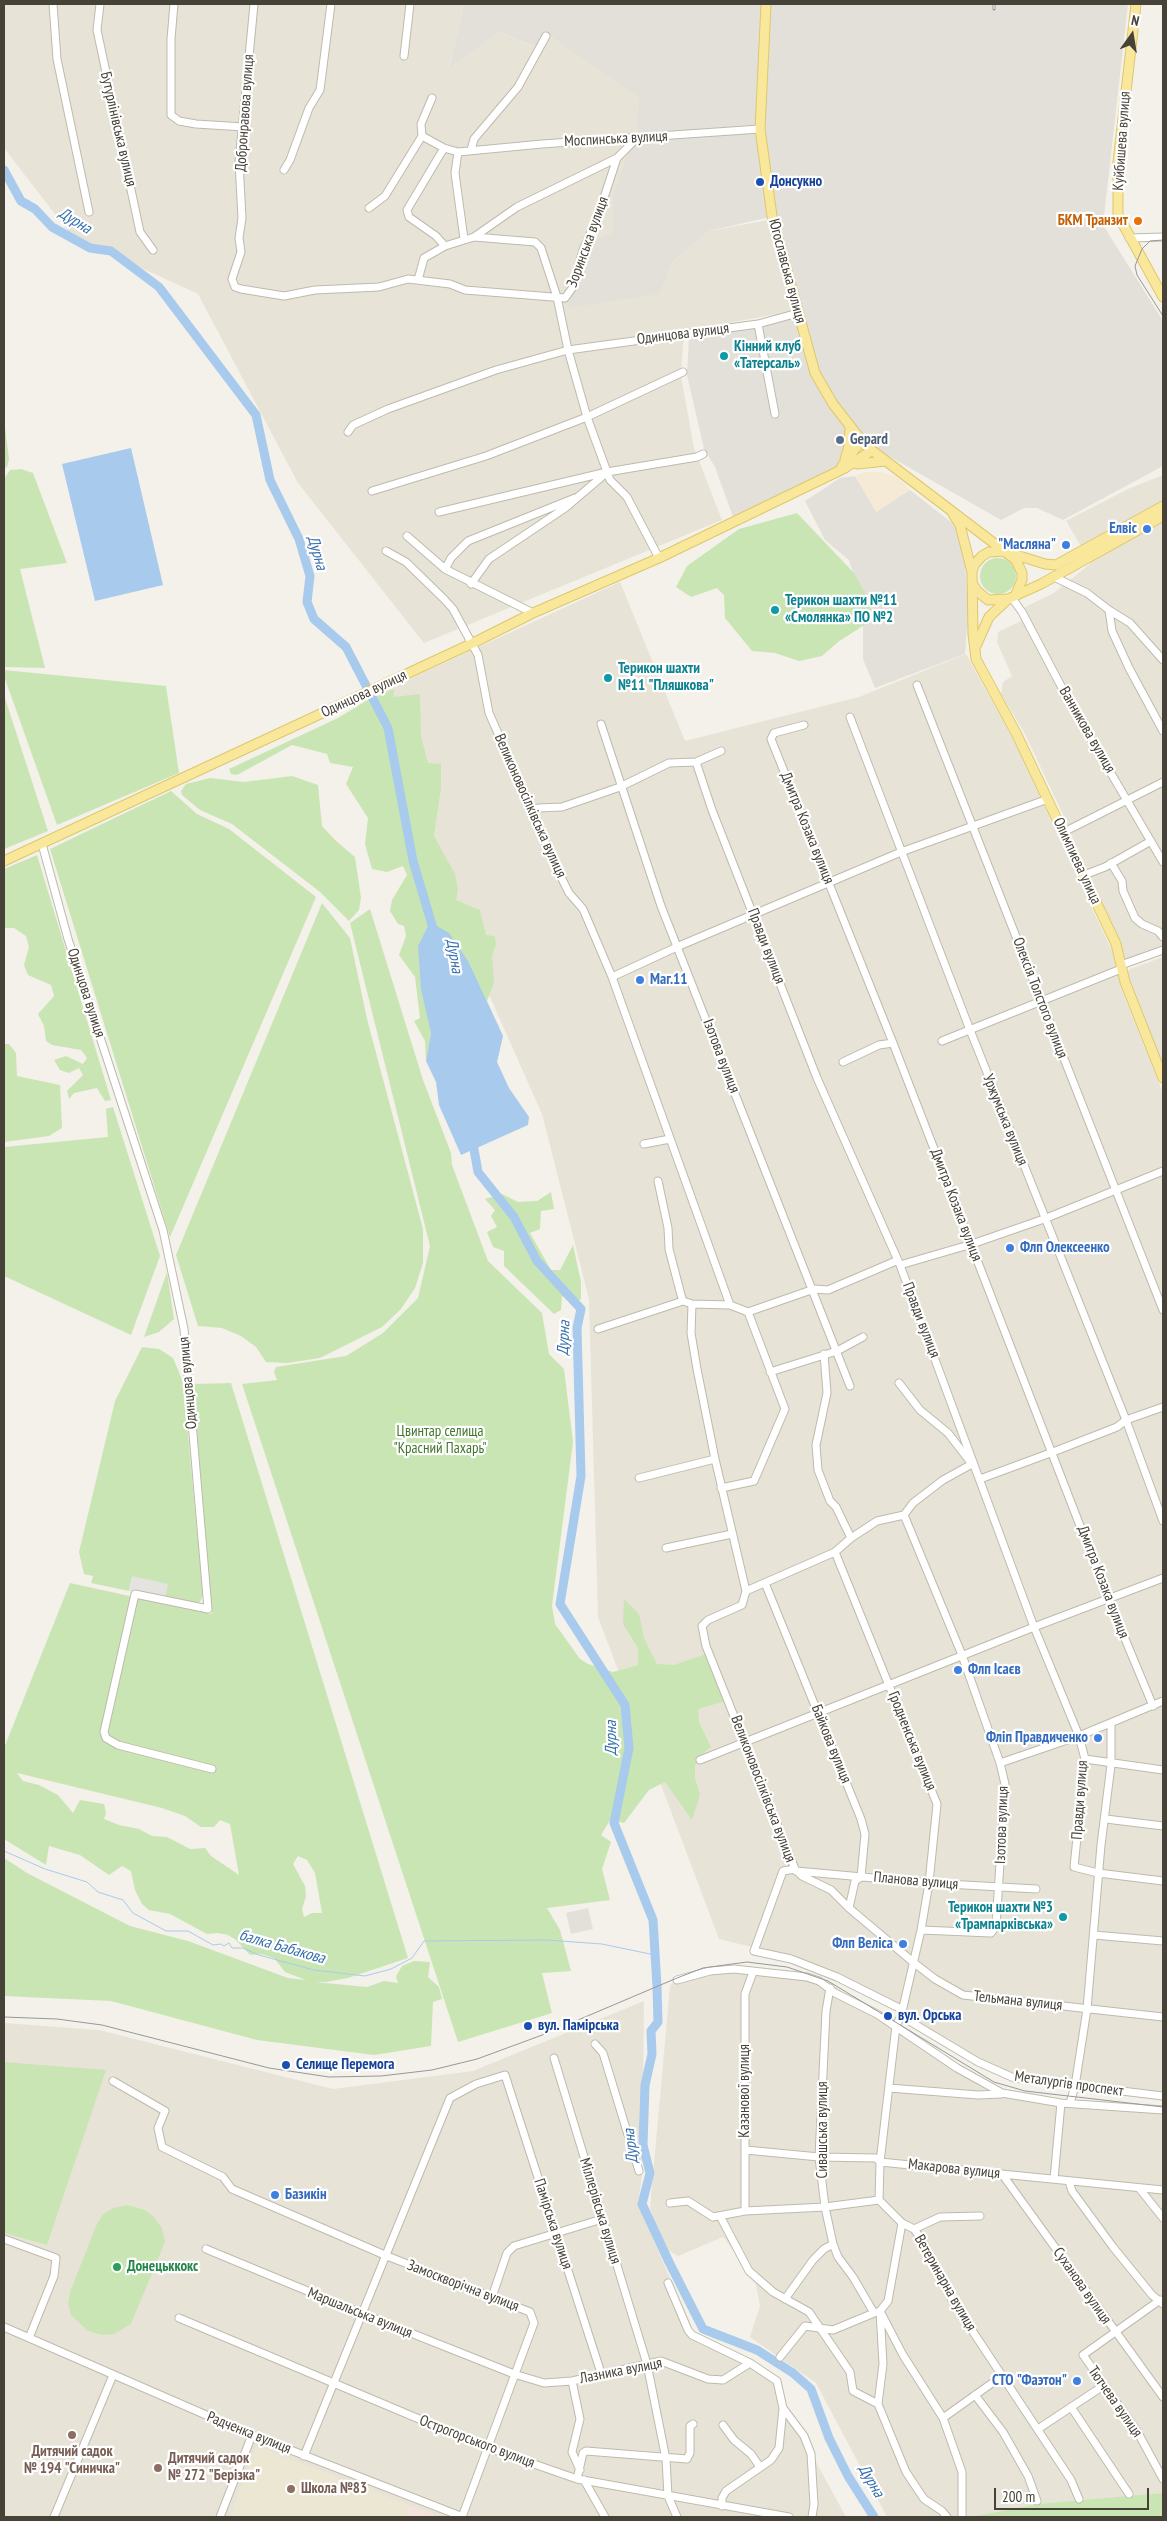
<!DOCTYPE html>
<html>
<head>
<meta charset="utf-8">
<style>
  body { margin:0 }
  #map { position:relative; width:1167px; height:2521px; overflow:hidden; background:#f3f1e9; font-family:"PT Sans Narrow",sans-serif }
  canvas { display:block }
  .frame { position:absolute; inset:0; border:5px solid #474237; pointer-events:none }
  .north { position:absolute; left:1107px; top:10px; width:50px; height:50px; -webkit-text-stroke:4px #fff; paint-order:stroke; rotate:13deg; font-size:14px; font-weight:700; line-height:20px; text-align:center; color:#474237 }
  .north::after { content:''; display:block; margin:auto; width:18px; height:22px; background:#474237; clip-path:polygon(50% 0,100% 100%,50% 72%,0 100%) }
  .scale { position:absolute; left:994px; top:2488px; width:155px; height:22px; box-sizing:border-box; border:2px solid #474237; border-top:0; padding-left:6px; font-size:15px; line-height:18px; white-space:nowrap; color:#474237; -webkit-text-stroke:4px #fff; paint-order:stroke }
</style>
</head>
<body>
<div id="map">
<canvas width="1167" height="2521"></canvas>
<div class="frame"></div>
<div class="north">N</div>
<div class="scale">200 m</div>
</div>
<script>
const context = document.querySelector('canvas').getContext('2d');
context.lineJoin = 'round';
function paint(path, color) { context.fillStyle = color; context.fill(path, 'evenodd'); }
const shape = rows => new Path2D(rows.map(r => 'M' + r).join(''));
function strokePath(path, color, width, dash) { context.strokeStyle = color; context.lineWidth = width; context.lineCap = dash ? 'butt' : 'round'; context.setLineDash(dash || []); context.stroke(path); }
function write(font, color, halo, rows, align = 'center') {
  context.font = font + ' "PT Sans Narrow",sans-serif'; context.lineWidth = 4.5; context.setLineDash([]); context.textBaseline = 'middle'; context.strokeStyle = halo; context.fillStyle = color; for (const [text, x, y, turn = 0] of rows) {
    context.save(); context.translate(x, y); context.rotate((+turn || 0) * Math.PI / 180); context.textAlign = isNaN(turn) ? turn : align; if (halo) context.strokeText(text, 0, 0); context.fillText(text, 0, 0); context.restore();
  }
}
paint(shape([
  [4,4,464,4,449,67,500,32,536,48,545,33,628,90,639,98,636,122,640,143,612,198,615,232,660,294,673,262,709,231,768,220,794,311,684,331,681,376,694,448,722,520,424,643,298,483,198,294,72,236,4,148],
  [1163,475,1163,948,1124,964,1066,821,1025,734,1001,694,1003,682,1012,676,997,642,998,632,1021,621,1025,607,1054,593,1091,563,1066,521,1128,489],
  [620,582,685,741,859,697,966,654,1014,741,1112,951,1121,988,1163,1093,1163,2093,1014,2075,979,2060,844,1976,805,1960,719,1939,598,1617,589,1299,542,1114,450,907,381,692],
  [1163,957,1163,1071,1125,975,1130,969],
  [745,1966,799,1974,819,1979,834,1986,1002,2097,1163,2114,1163,2517,887,2517,816,2383,750,2337,760,2306,755,2279,723,2237,678,2256,664,2248,650,2208,670,1986,676,1979,709,1970],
  [644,2001,642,2176,638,2204,698,2343,768,2374,846,2517,4,2517,4,2023,99,2030,333,2089,473,2071]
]), '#e7e4d7');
paint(shape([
  [865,472,880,472,897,477,910,490,876,512,855,476]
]), '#f4ead5');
paint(shape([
  [464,4,764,4,758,129,770,217,709,231,673,262,660,294,567,308,596,239,614,232,612,198,630,148,640,143,636,122,639,98,545,33,537,48,500,32,449,68],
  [769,4,1128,4,1103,225,1163,321,1163,466,1063,520,1037,508,1024,508,1001,520,873,447,850,423,818,372,775,216,763,129],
  [796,317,813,374,846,427,847,449,840,463,833,469,733,517,715,467,704,449,687,375,689,337,756,328],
  [855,476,876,512,910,490,956,526,965,558,968,614,965,654,875,688,863,659,863,604,849,560,825,540,805,501,840,478],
  [588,1908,593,1929,571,1934,566,1913]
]), '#e3e0da');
paint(shape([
  [256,2446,409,2505,405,2517,230,2517]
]), '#ece7d3');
paint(shape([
  [409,2505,442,2517,405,2517]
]), '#f3e2dd');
paint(shape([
  [4,420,9,459,7,467,4,468],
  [21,469,33,473,67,563,20,569,45,668,4,667,4,479,10,470],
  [797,513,854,573,869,600,872,620,838,642,822,656,799,661,775,653,752,651,725,618,724,595,717,588,691,597,676,587,687,566,739,529],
  '980 576a18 18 0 1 1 36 0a18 18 0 1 1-36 0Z',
  [4,670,166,686,179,773,57,825,4,676],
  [394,689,393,697,420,694,421,736,428,763,441,764,441,788,434,836,455,874,458,890,456,900,480,910,486,935,495,936,496,945,492,956,494,983,487,1001,503,1036,431,1033,426,1061,425,1041,414,1021,420,1018,415,977,399,955,406,936,404,926,398,924,390,911,392,900,407,875,403,866,387,872,372,869,365,844,368,818,346,784,353,767,330,763,327,754,292,745,237,775,231,774,229,769,338,718,366,701],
  [4,695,48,831,4,849],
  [292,776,318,785,322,826,336,841,355,857,361,898,359,910,349,921,320,892,232,824,200,810,182,795,181,791,186,784,210,778,244,782],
  [171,791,197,814,229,829,316,897,170,1237,50,849],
  [37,855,111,1100,105,1101,97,1088,74,1093,69,1099,67,1091,83,1075,79,1068,69,1073,60,1070,54,1060,66,1056,83,1064,87,1058,81,1050,52,1045,46,1041,44,1026,38,1014,54,996,51,985,28,975,24,965,29,947,26,936,14,928,4,928,4,869],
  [322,903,350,938,367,1019,423,1229,423,1263,415,1288,401,1309,382,1327,320,1358,287,1363,266,1362,256,1347,241,1336,222,1328,198,1326,176,1255],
  [370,909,423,1080,451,1153,452,1165,488,1261,542,1313,549,1354,564,1369,573,1442,552,1606,555,1624,580,1659,588,1664,613,1672,638,1665,638,1648,623,1624,624,1599,639,1614,644,1638,657,1664,674,1665,706,1654,726,1701,698,1709,699,1722,711,1747,701,1755,695,1766,695,1778,700,1795,692,1820,665,1782,649,1790,624,1823,610,1820,601,1835,611,1842,602,1869,610,1900,547,1908,560,1930,571,1971,542,1973,552,2013,458,2042,242,1384,277,1380,274,1372,276,1367,346,1356,383,1333,418,1298,430,1246,350,923],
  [4,1044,9,1044,16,1053,17,1076,60,1085,62,1128,49,1136,4,1142],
  [113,1107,160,1256,131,1335,4,1276,4,1147,108,1137,106,1109],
  [551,1192,554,1209,541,1211,540,1229,530,1233,551,1270,560,1270,573,1245,581,1282,581,1299,572,1305,562,1296,561,1310,554,1314,504,1266,504,1251,493,1247,487,1232,497,1227,491,1216,495,1210,485,1199,502,1194,518,1202,537,1201],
  [167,1272,174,1319,159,1332,144,1337],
  [142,1347,159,1349,173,1358,183,1382,203,1595,200,1602,193,1604,165,1598,132,1577,129,1591,91,1583,93,1576,84,1574,79,1552,115,1401],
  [231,1383,408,1958,348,1978,326,1982,315,1982,367,1987,384,1981,398,1983,396,1976,402,1966,414,1961,430,1962,428,1977,439,1987,442,1999,433,2002,431,2046,374,2055,257,2040,111,2001,4,1996,4,1858,27,1873,130,1926,188,1941,288,1978,306,1980,285,1972,274,1958,261,1954,250,1955,236,1940,228,1935,218,1933,207,1934,170,1914,149,1910,142,1904,135,1890,131,1871,122,1866,109,1875,80,1855,49,1846,46,1865,4,1839,4,1748,70,1583,212,1614,193,1384],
  [17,1773,162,1808,185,1816,201,1827,214,1827,220,1820,230,1824,239,1875,211,1856,205,1848,190,1849,167,1837,152,1836,139,1829,119,1825,104,1819,106,1813,104,1804,80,1800,73,1813,58,1795,39,1785,23,1781],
  [298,1856,307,1860,315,1873,322,1913,312,1913,304,1917,302,1909,306,1896,305,1886,293,1864],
  [4,2062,106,2070,47,2245,4,2233],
  [127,2205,145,2210,154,2217,162,2228,165,2242,131,2324,114,2334,102,2335,88,2331,71,2315,68,2304,70,2292,96,2226,103,2214,113,2208],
  [1163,2493,1163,2517,971,2517,1038,2504]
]), '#cae5b4');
paint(shape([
  [132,1576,168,1584,165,1598,129,1591]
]), '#e5e3e0');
paint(shape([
  [131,448,163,585,95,601,62,464],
  [430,922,449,933,468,961,503,1036,497,1062,509,1088,529,1117,528,1125,461,1155,439,1105,436,1082,426,1061,431,1033,421,989,418,946]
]), '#a8caed');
strokePath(shape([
  [4,1851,45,1869,87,1882,98,1892,123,1900,133,1913,166,1931,188,1931,213,1945,221,1944,224,1946,229,1943,232,1948,243,1948,259,1955,314,1970,365,1976,391,1969,412,1958,424,1941,547,1940,602,1944,650,1954,656,1958]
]), '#a8caed', 1);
strokePath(shape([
  [4,170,21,201,35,209,52,227,90,248,111,251,159,287,256,415,270,480,299,539,310,576,307,602,314,619,346,647,388,728,413,861,435,935],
  [472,1138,478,1172,514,1217,537,1261,581,1309,577,1328,581,1476,560,1604,625,1705,629,1748,614,1823,653,1920,657,1986,658,2022,651,2031,652,2054,645,2085,643,2145,650,2173,642,2204,669,2262,703,2329,757,2350,793,2373,811,2389,829,2438,848,2476,874,2517]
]), '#a8caed', 9);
const minor = shape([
  [53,4,57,59,89,212],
  [100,4,97,30,140,232,153,250],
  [174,4,171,39,171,115,179,121,196,124,244,127],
  [254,4,239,162,242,218,239,238,241,252,232,279,235,287,241,289,284,296,315,290,379,287,408,279,450,284,465,290,565,298,573,287,583,250,597,219,617,158,636,139],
  [404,56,410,4],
  [422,136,444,148,458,152,542,144,760,129],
  [422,136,421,124,432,98],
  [444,148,407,210,409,217,436,236,445,246],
  [471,150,474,139,518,87,546,36],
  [458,152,455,173,464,239],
  [284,170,290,160,309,108,320,90,331,4],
  [369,208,385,196,422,136],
  [474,237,535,242,541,248,557,297,568,350,587,417,610,480,627,497,659,558],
  [1129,238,1163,237],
  [418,280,424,258,445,246,474,237,517,207,617,158],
  [758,324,775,414],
  [348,432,353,425,388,409,496,370,568,350,758,324,798,313],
  [372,491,486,456,587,417,683,372],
  [439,512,607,472,697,457,703,454],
  [407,536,445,569,533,613],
  [386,551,406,562,444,599,453,609,478,655,489,713,533,812,551,857,569,893,583,909,612,977,730,1305],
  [445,569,451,558,468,541,575,498],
  [1054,577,1087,593,1109,610,1112,631,1129,668,1163,731],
  [471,584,489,559,565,508,605,474],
  [1012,598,1022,612,1071,705,1163,862],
  [1109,610,1130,623,1163,660],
  [917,685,1163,1310],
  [850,717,970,1030,1126,1420,1163,1521],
  [601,724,661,906,850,1386],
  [804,725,774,733,771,739,893,1043,1108,1598,1153,1706],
  [696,762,712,810,817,1078,900,1265,1034,1627,1079,1736,1085,1759,1074,1867,1098,1873,1163,1881],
  [533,812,538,808,562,807,620,787,669,763,696,762,721,751],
  [1064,832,1163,782],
  [42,844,68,939,163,1230,184,1329,208,1609,135,1594,104,1732,106,1738,118,1745,212,1769],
  [1111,863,1122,881,1123,891,1135,918,1142,924,1158,931,1163,937],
  [1084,875,1105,867,1151,841],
  [1121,965,1163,950],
  [612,977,679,946,901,852,1048,799],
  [942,1041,1121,969],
  [843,1062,879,1045,893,1043],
  [644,1144,670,1139],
  [658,1181,668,1228,669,1249,681,1295,683,1301,692,1304,691,1333,697,1369,715,1459,746,1591],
  [900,1265,972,1244,1044,1219,1163,1171],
  [692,1304,730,1305,748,1312,814,1289,828,1290,896,1261],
  [598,1329,683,1301],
  [824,1354,827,1393,816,1445,818,1470,830,1501,836,1507,851,1538],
  [770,1372,837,1351,863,1337],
  [899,1383,920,1410,948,1433,972,1464,943,1480,913,1503,904,1515,877,1521,851,1538,835,1552,746,1591,742,1605,708,1620,702,1626,706,1646,795,1869,783,1871,754,1951,791,1959,837,1977,901,2009],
  [639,1478,715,1459],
  [980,1479,1053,1452,1117,1427,1126,1420,1163,1407],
  [721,1488,754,1481,785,1409,748,1312],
  [904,1515,962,1655,1000,1763,1005,1784,996,1926,991,1933,921,1930],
  [666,1548,732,1534],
  [835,1552,937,1804,929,1883,921,1930,901,2016,896,2026,880,2162,879,2200,902,2223,914,2229,922,2240,952,2300,1071,2480,1079,2499],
  [765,1583,861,1819,865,1834,861,1877,855,1881,849,1908],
  [1085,1759,1163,1770],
  [700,1760,1034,1627,1163,1578],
  [1000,1763,1079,1736,1163,1701],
  [1106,1819,1163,1826],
  [795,1869,802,1876,831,1890,849,1908,913,1962,935,1979,963,1995,1163,2017],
  [796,1871,929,1883,1036,1889],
  [1094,1935,1163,1941],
  [677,1980,710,1971,734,1969,807,1977,819,1981,835,1993,877,2014,957,2068,1002,2093,1061,2103,1163,2110],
  [830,1988,826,2011,819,2157,825,2207,833,2244,838,2257,853,2277,874,2313,880,2311,903,2355,943,2418,962,2472,962,2517],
  [901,2016,978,2062,1014,2078,1163,2096],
  [595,2044,603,2053,639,2171],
  [554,2058,647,2364,666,2459,668,2496,677,2517],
  [113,2081,165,2111,158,2128,162,2147,223,2177,232,2189,387,2256,530,2312,534,2323,462,2517],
  [889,2088,978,2095,1001,2094],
  [1070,2103,1075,2086,1087,2009,1101,1845,1111,1765,1111,1724],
  [746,2150,819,2157,876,2158,880,2162,1163,2190],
  [1002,2174,1163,2397],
  [1054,2179,1061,2103],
  [1069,2181,1072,2191,1113,2247,1152,2295,1163,2304],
  [1139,2188,1163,2218],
  [670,2203,688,2201,713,2217,745,2211,825,2207,879,2200],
  [745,2211,745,1994,753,1972],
  [720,2216,749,2271,773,2292,809,2312,850,2372,853,2391,878,2404,906,2472,924,2499,942,2511,947,2517],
  [914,2229,940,2217,980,2216],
  [4,2239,56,2258,54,2276,29,2338],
  [206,2249,363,2314,514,2374,544,2383,572,2381,661,2361,708,2379,723,2380,750,2363],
  [668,2283,688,2330,692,2335,750,2363,777,2381,783,2408,779,2448,771,2460,726,2491,722,2498,722,2506],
  [492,2297,507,2253,514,2246,602,2219],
  [785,2299,813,2260,824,2249,833,2244],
  [1160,2300,1083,2355,1137,2431,1163,2479],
  [179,2318,488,2448,577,2479,789,2517],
  [4,2327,252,2435,463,2517],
  [780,2357,805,2326,833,2330,874,2313],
  [572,2381,580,2419,572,2452,580,2470],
  [975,2395,1003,2432,1028,2476,1037,2501],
  [878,2404,883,2364,880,2311,888,2301,902,2223],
  [1071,2407,1129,2494],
  [783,2408,804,2436,811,2454,814,2504,812,2517],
  [943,2418,1002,2376],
  [723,2425,734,2440,751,2454,760,2467],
  [1038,2429,1103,2386],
  [304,2456,450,2098,476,2084,505,2075,601,2373],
  [577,2479,583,2453,586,2451,687,2459,690,2453,690,2426,693,2424],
  [584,2480,605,2517],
  [54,2517,113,2375],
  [220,2517,252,2435]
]);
const major = shape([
  [766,4,760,129,772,216,815,373,833,404,865,445,1016,560,1022,573,1022,580,1016,594],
  [1136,4,1118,162,1118,215,1163,297],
  [845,459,849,446,850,427],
  [857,464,886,461],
  [842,466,861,441],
  [953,514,960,525,972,572,973,634,976,659,1017,735,1116,944,1125,982,1163,1078],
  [1010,553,1045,564,1056,565,1163,506],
  [972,572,974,565,982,556,989,552,1006,551],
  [972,583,977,591,988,600,1008,599,1041,584,1163,516],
  [976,646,989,617,1007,600],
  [4,861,473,643,533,613,659,558,845,468,871,451]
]);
strokePath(minor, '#bebaac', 9);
strokePath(major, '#dec76c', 11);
strokePath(minor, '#fff', 7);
strokePath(major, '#f9e89c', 9);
strokePath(shape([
  [1163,240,1150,241,1142,249,1135,266,1137,275,1163,316],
  [4,2017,57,2019,102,2025,269,2068,329,2077,381,2076,432,2070,477,2059,545,2034,677,1978,703,1968,747,1962,787,1967,828,1981,994,2082,1025,2091,1163,2107]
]), '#979797', 1);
const rail = shape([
  [994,9,994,4]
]);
strokePath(rail, '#979797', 3);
strokePath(rail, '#fff', 1, [4]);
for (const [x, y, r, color] of [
  [760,182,5,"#1a4fb4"],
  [1138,221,5,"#e8710a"],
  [724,356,5,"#0f9aa8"],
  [840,440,5,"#5c6f8a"],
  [1147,529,5,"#3f7fe0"],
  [1066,545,5,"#3f7fe0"],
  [775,610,5,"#0f9aa8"],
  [608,678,5,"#0f9aa8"],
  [640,980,5,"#3f7fe0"],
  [1010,1248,5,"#3f7fe0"],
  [958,1670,5,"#3f7fe0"],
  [1098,1738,5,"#3f7fe0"],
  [1063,1917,5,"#0f9aa8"],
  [903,1944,5,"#3f7fe0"],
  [888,2016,5,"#1a4fb4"],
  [528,2026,5,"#1a4fb4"],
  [286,2065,5,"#1a4fb4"],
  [275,2195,5,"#3f7fe0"],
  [117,2267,5,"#2e9e5b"],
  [1077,2381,5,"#3f7fe0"],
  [72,2435,5,"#8d6e63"],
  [158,2468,5,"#8d6e63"],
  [291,2489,5,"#8d6e63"]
]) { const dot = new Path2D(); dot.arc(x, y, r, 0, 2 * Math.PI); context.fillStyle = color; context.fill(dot); strokePath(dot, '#fff', 2); }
write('15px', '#474237', '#fff', [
  ["Добронравова вулиця",245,113,-86],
  ["Бутурлінівська вулиця",118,129,77],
  ["Моспинська вулиця",616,139,-3],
  ["Куйбишева вулиця",1122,141,-86],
  ["Зоринська вулиця",588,242,-70],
  ["Югославська вулиця",787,271,75],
  ["Одинцова вулиця",683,334,-7],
  ["Одинцова вулиця",364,694,-25],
  ["Ванникова вулиця",1087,730,60],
  ["Великоновосілківська вулиця",530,806,66],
  ["Дмитра Козака вулиця",807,828,68],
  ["Олимпиева улица",1077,861,65],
  ["Правди вулиця",766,946,69],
  ["Одинцова вулиця",86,993,72],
  ["Олексія Толстого вулиця",1040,998,69],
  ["Ізотова вулиця",721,1056,69],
  ["Уржумська вулиця",1005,1120,68],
  ["Дмитра Козака вулиця",956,1205,69],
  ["Правди вулиця",921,1320,69],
  ["Одинцова вулиця",188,1383,-95],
  ["Дмитра Козака вулиця",1103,1582,69],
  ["Гродненська вулиця",912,1741,68],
  ["Байкова вулиця",831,1744,68],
  ["Великоновосілківська вулиця",763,1789,69],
  ["Правди вулиця",1080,1800,-86],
  ["Ізотова вулиця",1002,1825,-88],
  ["Планова вулиця",916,1881,5],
  ["Тельмана вулиця",1018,2001,6],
  ["Металургів проспект",1069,2084,8],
  ["Казанової вулиця",745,2091,-90],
  ["Сивашська вулиця",823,2130,-90],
  ["Макарова вулиця",954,2169,6],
  ["Міллерівська вулиця",600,2211,73],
  ["Памірська вулиця",553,2224,72],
  ["Ветеринарна вулиця",945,2283,60],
  ["Замоскворічна вулиця",463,2286,21],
  ["Суханова вулиця",1082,2286,55],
  ["Маршальська вулиця",360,2313,22],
  ["Лазника вулиця",621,2371,-11],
  ["Тютчева вулиця",1115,2402,55],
  ["Радченка вулиця",249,2433,22],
  ["Острогорського вулиця",477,2442,21]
]);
write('bold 15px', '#164399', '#fff', [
  ["Донсукно",770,182],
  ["вул. Орська",898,2016],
  ["вул. Памірська",538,2026],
  ["Селище Перемога",296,2065]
], 'left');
write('bold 15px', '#c56008', '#fff', [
  ["БКМ Транзит",1128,221]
], 'right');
write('bold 15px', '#0d838f', '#fff', [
  ["Кінний клуб",734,347],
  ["«Татерсаль»",734,364],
  ["Терикон шахти №11",785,601],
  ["«Смолянка» ПО №2",785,618],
  ["Терикон шахти",618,669],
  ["№11 \"Пляшкова\"",618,686],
  ["Терикон шахти №3",1053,1908,"right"],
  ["«Трампарківська»",1053,1925,"right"]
], 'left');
write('bold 15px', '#4e5e75', '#fff', [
  ["Gepard",850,440]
], 'left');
write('bold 15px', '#366cbe', '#fff', [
  ["Елвіс",1137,529],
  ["\"Масляна\"",1056,545],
  ["Маг.11",650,980,"left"],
  ["Флп Олексеенко",1020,1248,"left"],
  ["Флп Ісаєв",968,1670,"left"],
  ["Фліп Правдиченко",1088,1738],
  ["Флп Веліса",893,1944],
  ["Базикін",285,2195,"left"],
  ["СТО \"Фаэтон\"",1067,2381]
], 'right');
write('15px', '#41762d', '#fff', [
  ["Цвинтар селища",440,1432],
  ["\"Красний Пахарь\"",440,1449]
]);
write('bold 15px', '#27864d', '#fff', [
  ["Донецьккокс",127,2267]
], 'left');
write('bold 15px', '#785e54', '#fff', [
  ["Дитячий садок",72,2452,"center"],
  ["№ 194 \"Синичка\"",72,2469,"center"],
  ["Дитячий садок",168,2459],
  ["№ 272 \"Берізка\"",168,2476],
  ["Школа №83",301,2489]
], 'left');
write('italic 16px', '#366fad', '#fff', [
  ["Дурна",75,221,32],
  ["Дурна",317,553,74],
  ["Дурна",454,956,80],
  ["Дурна",564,1338,-87],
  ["Дурна",611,1738,-90],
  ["балка Бабакова",282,1947,16],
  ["Дурна",631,2146,-96],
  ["Дурна",871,2481,60]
]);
</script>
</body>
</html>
